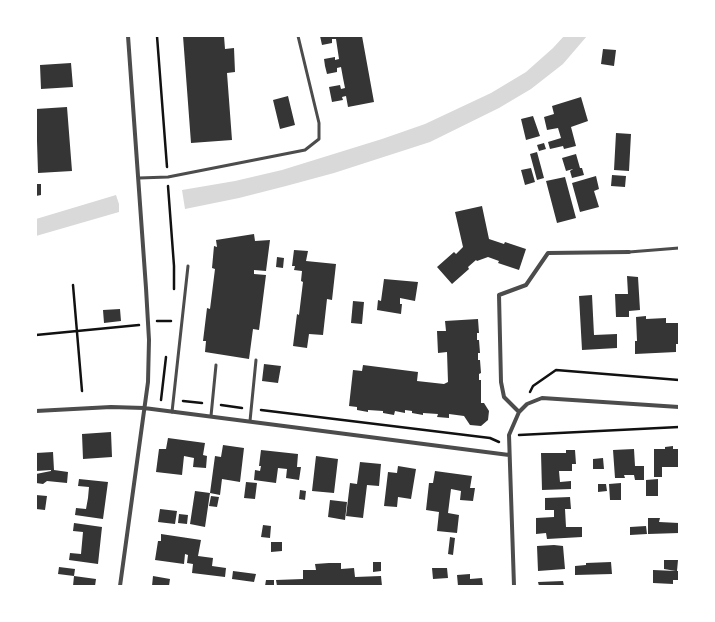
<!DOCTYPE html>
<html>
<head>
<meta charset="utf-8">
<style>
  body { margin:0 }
  #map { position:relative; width:715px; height:622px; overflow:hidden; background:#fff; font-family:Inter,sans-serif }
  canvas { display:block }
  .frame { position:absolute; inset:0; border:37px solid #fff; pointer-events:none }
</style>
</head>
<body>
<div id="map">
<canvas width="715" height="622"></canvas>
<div class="frame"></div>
</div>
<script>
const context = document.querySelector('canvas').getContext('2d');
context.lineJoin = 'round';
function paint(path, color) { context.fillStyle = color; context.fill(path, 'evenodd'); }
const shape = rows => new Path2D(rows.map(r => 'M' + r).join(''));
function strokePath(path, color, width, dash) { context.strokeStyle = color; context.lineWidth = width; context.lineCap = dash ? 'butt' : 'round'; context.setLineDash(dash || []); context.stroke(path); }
paint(shape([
  [564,36,587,36,563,64,531,89,499,108,430,142,334,173,286,186,239,198,185,209,182,190,235,181,282,170,382,139,425,124,491,93,526,72,553,48],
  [116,195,119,204,119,212,36,236,36,219]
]), '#d9d9d9');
paint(shape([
  [183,36,224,36,225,49,234,48,235,72,227,73,232,140,191,143],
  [320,36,362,36,374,102,348,107,346,96,342,97,343,100,332,102,329,87,340,85,341,89,345,88,343,78,341,67,337,68,337,72,327,74,325,66,324,59,335,57,335,60,339,59,336,39,332,39,332,43,322,45],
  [603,49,616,50,614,66,601,64],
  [71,63,73,87,41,89,40,65],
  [288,96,295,125,280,129,273,100],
  [581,97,588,121,571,127,576,146,564,149,563,146,550,149,548,142,561,138,558,128,547,130,544,117,554,114,552,106],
  [67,107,72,171,38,173,36,109],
  [533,116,540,136,526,140,521,119],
  [616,133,631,134,629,171,614,170],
  [544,143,546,149,539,151,537,145],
  [537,152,544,178,537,180,530,154],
  [576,154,580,168,582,168,584,175,572,178,570,171,573,169,566,171,562,158],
  [531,168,535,182,525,185,521,170],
  [612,175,626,176,625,187,611,186],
  [596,176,599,189,594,191,599,207,580,212,572,183],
  [565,177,576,218,557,223,546,181],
  [36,184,41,184,41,195,36,196],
  [482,206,489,239,504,244,505,242,526,249,519,270,498,263,499,261,488,257,477,261,476,260,468,267,469,269,452,284,437,267,454,252,456,254,463,247,455,212],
  [254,234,255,241,270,240,266,271,254,270,254,274,266,275,259,330,253,329,249,359,205,352,206,341,203,341,207,308,210,309,215,269,212,268,214,246,217,247,216,240],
  [294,250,308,251,306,261,336,264,332,300,327,299,323,335,309,334,307,348,293,346,297,314,299,315,303,282,301,281,302,271,294,270,295,266,292,266],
  [277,257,284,258,283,268,276,267],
  [627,276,638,277,640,310,629,311,629,317,616,317,615,294,628,294],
  [384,279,418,282,415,301,400,298,400,304,402,304,401,314,377,310,378,300,381,301],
  [592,295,594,335,617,334,617,348,582,350,579,296],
  [353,301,364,302,362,324,351,323],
  [120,309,121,321,104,323,103,310],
  [646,316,646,319,666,318,666,323,679,323,679,344,676,344,676,352,635,354,635,341,637,341,636,317],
  [478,319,479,333,477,333,477,340,479,340,480,353,478,353,478,360,480,360,481,373,479,374,479,380,481,380,481,403,484,403,489,411,488,420,481,426,470,425,464,416,449,414,449,418,437,417,438,414,423,413,423,415,412,413,412,411,405,410,405,413,395,411,394,415,383,413,383,411,368,410,368,412,357,410,357,407,349,406,353,370,362,371,363,365,418,372,417,381,444,384,448,382,447,352,438,353,437,331,446,331,445,321],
  [264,364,281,366,278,383,262,381],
  [111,432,112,457,83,459,82,434],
  [168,438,205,443,203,455,207,456,206,468,193,467,194,458,184,456,182,475,156,472,159,449,166,449],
  [223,445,244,448,240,482,222,479,220,495,210,493,205,527,190,524,195,491,210,493,215,456,221,457],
  [673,446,673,449,679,449,679,467,662,467,662,477,654,477,654,449,665,449,665,447],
  [634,449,635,466,644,466,644,480,635,480,634,475,624,475,625,478,615,478,613,450],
  [261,450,298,454,297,467,301,467,299,480,286,478,287,469,278,468,276,483,254,480,255,470,260,471,261,466,259,466],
  [566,450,575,450,576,464,572,464,572,471,559,471,560,482,571,481,571,489,542,490,541,453,566,453],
  [53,452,54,470,68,472,67,483,47,481,43,484,36,483,36,474,51,471,51,470,36,471,36,453],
  [316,456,338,459,334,493,312,491],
  [603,458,604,469,593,469,593,459],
  [360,462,381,464,379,486,367,485,363,518,346,516,350,483,357,484],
  [398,466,416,469,411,499,398,497,397,507,384,506,388,472,397,473],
  [435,471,472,476,470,488,475,488,473,501,460,500,461,491,451,489,448,513,459,515,457,533,437,531,439,512,426,510,429,483,433,483],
  [79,479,108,482,103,519,75,515,76,508,86,509,88,498,89,487,78,486],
  [658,479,658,496,646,496,646,480],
  [246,482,257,483,255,499,244,498],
  [621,483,621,500,610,500,609,484],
  [598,484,606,484,607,491,598,492],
  [300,490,306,491,305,500,299,499],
  [36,495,47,496,45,510,36,509],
  [211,496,219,497,217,507,209,506],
  [570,497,571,509,565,509,566,527,582,527,582,537,547,539,546,533,536,534,536,518,554,517,554,510,545,510,545,498],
  [330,500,347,502,345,520,328,517],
  [160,509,177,511,175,524,158,522],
  [179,514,188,515,187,524,178,523],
  [648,518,660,518,659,522,679,523,679,533,648,534],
  [74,523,102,527,98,564,69,560,70,553,81,554,83,532,73,531],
  [263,525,271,526,270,538,261,537],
  [646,526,647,534,630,535,630,527],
  [161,534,201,540,198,556,213,558,212,566,226,568,225,577,192,573,193,564,187,563,188,555,185,554,184,564,155,560,158,541,161,541],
  [450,537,455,538,453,555,448,554],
  [271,542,282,542,282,551,271,552],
  [554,545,563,546,565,569,538,571,537,546],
  [664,560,678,560,677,571,679,571,679,580,673,580,673,584,653,583,653,570,676,571,664,569],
  [373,562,381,562,381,571,373,572],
  [611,562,612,574,575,575,575,566,586,565,586,563],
  [329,563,341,563,341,569,354,568,355,577,381,576,382,586,277,586,276,580,303,579,303,570,316,570,315,564],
  [59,567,75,569,74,576,58,574],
  [432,568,447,568,448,578,433,579],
  [233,571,256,574,254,582,232,579],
  [470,574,470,579,482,578,483,586,458,586,457,575],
  [74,576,96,579,95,586,73,586],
  [153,576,170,579,169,586,152,586],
  [266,580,274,580,274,586,265,586],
  [563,581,564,586,539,586,538,582]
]), '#353535');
strokePath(shape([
  [157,36,167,167],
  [168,186,174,266,174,289],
  [73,285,82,391],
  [157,321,171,321],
  [36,335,139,325],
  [530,392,533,386,556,370,679,380],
  [161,400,166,357],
  [183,401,202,403],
  [221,405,242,408],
  [261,410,490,438,499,442],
  [519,435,679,427]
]), '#111', 2.5);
strokePath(shape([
  [139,178,168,177,305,150,319,139,319,123,298,36],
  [629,252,679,248],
  [172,412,188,266],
  [211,416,216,365],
  [250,421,256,360]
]), '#4c4c4c', 3);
strokePath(shape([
  [36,411,111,407,144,408,509,455],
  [519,412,504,397,501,382,499,295,526,285,548,253,629,252],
  [120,586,148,382,149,340,146,288,128,36],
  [514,586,509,435,519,412,527,404,542,398,679,407]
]), '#4c4c4c', 4);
</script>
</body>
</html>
